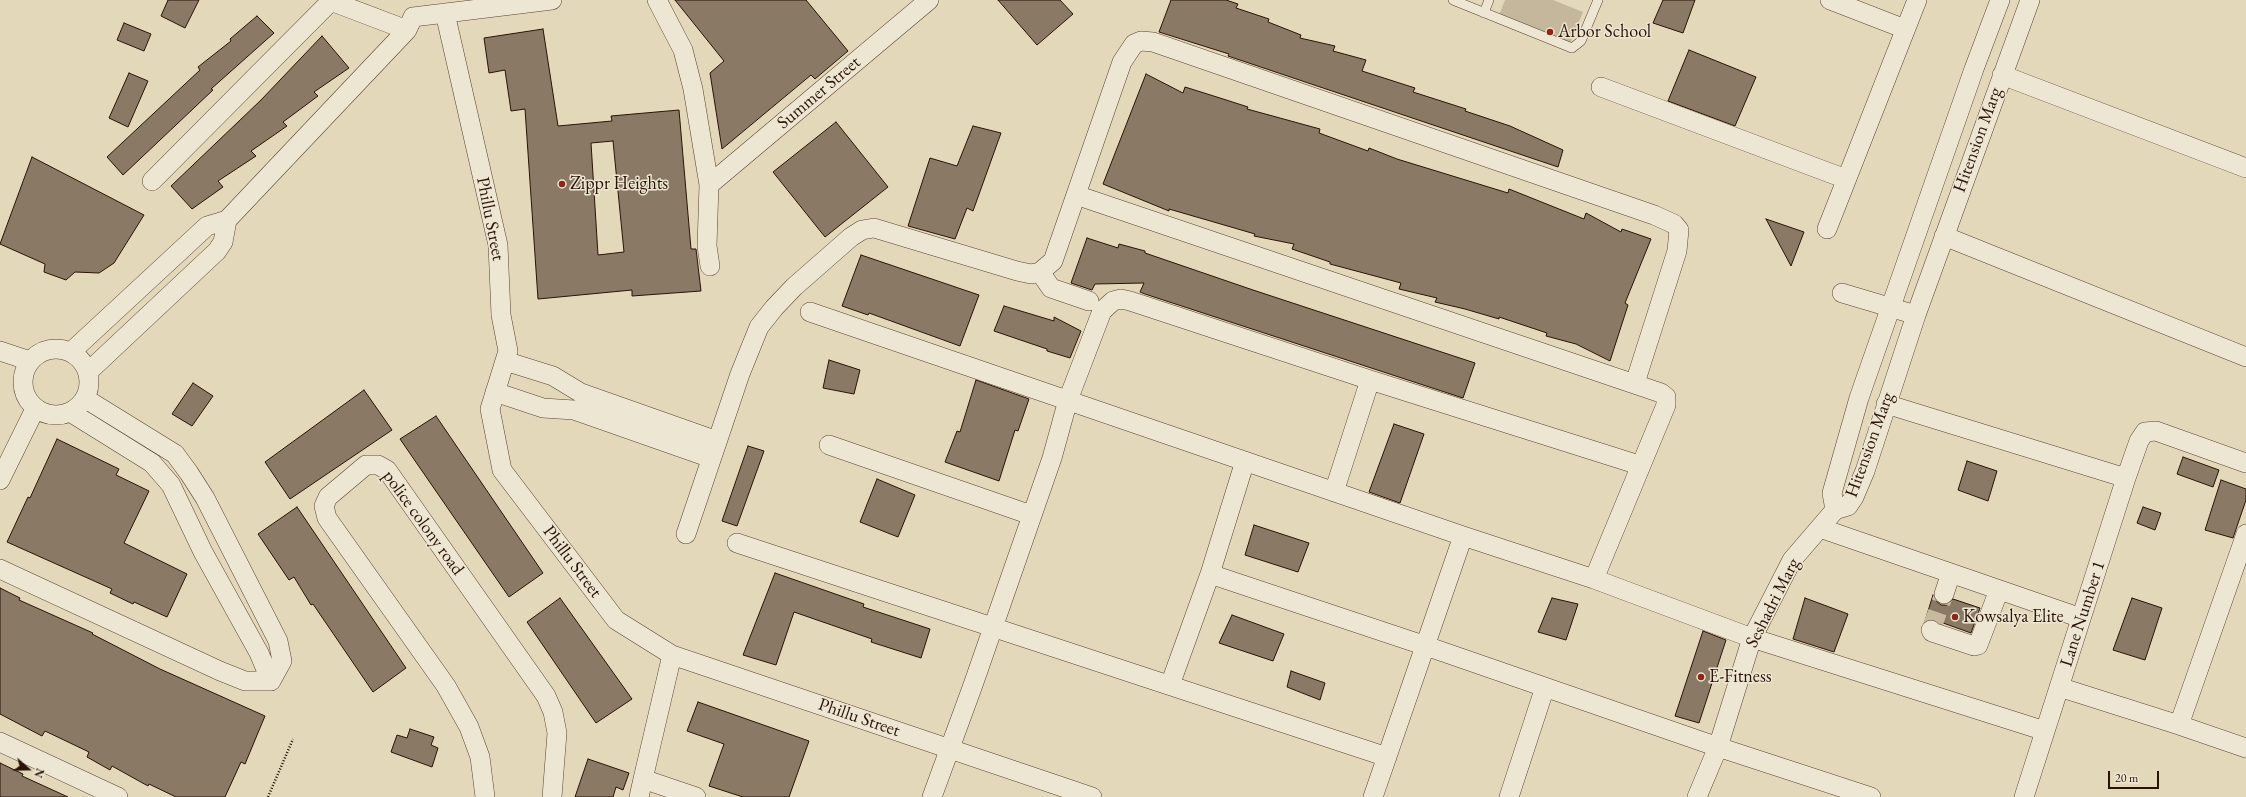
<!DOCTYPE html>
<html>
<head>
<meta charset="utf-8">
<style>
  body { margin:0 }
  #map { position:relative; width:2246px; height:797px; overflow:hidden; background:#e4d8ba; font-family:"EB Garamond",serif }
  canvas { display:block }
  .north { position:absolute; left:8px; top:749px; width:40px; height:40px; -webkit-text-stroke:3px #ede6d2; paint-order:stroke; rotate:110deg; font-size:11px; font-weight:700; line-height:16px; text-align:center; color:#291306 }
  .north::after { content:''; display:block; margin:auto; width:14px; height:18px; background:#291306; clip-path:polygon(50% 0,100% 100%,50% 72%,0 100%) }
  .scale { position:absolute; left:2108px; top:771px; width:51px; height:18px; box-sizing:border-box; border:2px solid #291306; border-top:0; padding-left:5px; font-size:12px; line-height:14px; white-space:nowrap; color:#291306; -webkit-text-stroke:3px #ede6d2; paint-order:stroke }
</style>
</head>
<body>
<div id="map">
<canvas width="2246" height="797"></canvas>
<div class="north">N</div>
<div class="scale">20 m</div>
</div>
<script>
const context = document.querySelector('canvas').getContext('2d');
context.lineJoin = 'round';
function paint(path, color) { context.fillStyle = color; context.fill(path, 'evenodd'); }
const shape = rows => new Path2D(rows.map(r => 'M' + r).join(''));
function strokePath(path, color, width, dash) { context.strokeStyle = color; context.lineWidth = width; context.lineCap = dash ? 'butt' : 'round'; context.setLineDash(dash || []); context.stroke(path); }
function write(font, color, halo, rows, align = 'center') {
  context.font = font + ' "EB Garamond",serif'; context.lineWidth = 3; context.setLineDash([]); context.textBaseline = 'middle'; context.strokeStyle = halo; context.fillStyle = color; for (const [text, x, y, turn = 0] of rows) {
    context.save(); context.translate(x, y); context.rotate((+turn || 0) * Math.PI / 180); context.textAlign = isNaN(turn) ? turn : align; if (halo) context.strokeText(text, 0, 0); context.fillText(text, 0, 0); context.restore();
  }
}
paint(shape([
  [1505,0,1553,0,1583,12,1567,51,1496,23]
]), '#c4b79b');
const building = shape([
  [168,0,199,0,185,28,161,16,168,0],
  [675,0,806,0,848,51,815,79,811,75,722,149,710,73,724,61,675,0],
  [998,0,1060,0,1073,14,1037,45,998,0],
  [1171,0,1226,0,1238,4,1236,8,1269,19,1268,22,1301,35,1300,38,1335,46,1333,51,1366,60,1362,71,1415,88,1413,92,1466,109,1465,111,1510,126,1563,150,1558,167,1228,56,1229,54,1159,32,1171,0],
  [1663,0,1695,0,1683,33,1653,23,1663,0],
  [257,16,274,33,211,89,213,90,123,175,107,157,200,70,198,67,231,41,230,39,257,16],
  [124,23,151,34,144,51,117,40,124,23],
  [543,29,558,126,612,121,611,116,679,110,691,249,696,249,701,291,632,296,632,290,538,299,525,109,511,111,505,70,489,73,484,38,543,29],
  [613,141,624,252,598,255,591,143,613,141],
  [322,36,349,68,314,92,318,96,283,122,287,126,251,151,256,156,218,181,223,187,192,209,171,186,261,100,322,36],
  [1689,50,1756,77,1735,126,1668,101,1689,50],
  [129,73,148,81,128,127,109,118,129,73],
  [1146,74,1183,93,1185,87,1220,98,1248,107,1247,109,1320,129,1319,133,1368,151,1369,148,1397,159,1508,193,1509,189,1584,219,1586,213,1621,232,1622,229,1651,239,1625,303,1628,305,1610,361,1576,344,1546,336,1547,333,1499,317,1499,319,1465,309,1435,302,1437,298,1399,289,1401,283,1330,264,1330,262,1292,249,1294,244,1254,236,1255,234,1169,209,1169,211,1103,184,1146,74],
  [836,122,888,187,825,237,773,172,836,122],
  [973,126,1001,133,973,211,967,208,955,239,908,226,930,158,957,166,973,126],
  [32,157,144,215,114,263,99,273,75,272,66,280,44,272,45,264,0,244,32,157],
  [1766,219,1804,232,1791,266,1766,219],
  [1087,238,1118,248,1119,244,1145,251,1145,253,1253,290,1475,363,1463,398,1145,294,1140,292,1144,283,1095,284,1092,290,1071,283,1087,238],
  [861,255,979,295,960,346,869,313,868,315,842,306,861,255],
  [1004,306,1054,321,1054,317,1081,331,1070,358,1047,351,1047,349,994,331,1004,306],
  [829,360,860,370,854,394,823,388,829,360],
  [976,380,1029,399,1018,431,1015,430,999,481,945,462,957,431,960,432,976,380],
  [193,383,213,396,192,426,172,414,193,383],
  [364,390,392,430,290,499,265,462,364,390],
  [436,416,543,573,509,597,400,439,436,416],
  [1394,424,1424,434,1400,503,1369,492,1394,424],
  [57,439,119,469,116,475,149,491,124,543,187,574,167,617,134,602,133,604,110,593,112,589,7,542,28,497,30,498,57,439],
  [748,446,764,451,737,526,722,521,748,446],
  [2183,457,2219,470,2213,487,2177,474,2183,457],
  [1967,461,1997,471,1988,501,1958,490,1967,461],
  [877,479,915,495,898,537,860,522,877,479],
  [2221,480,2246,489,2246,500,2233,538,2205,530,2221,480],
  [297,507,406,668,373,692,313,604,311,605,294,577,289,580,258,534,297,507],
  [2143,507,2161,513,2155,530,2137,523,2143,507],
  [1254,525,1309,543,1298,572,1245,555,1254,525],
  [775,573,864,604,863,607,930,629,921,658,871,642,872,639,794,612,776,665,743,655,775,573],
  [0,588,20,598,19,600,93,633,92,634,160,669,265,716,245,764,241,762,225,797,176,797,149,784,148,786,112,766,110,770,87,757,89,752,45,731,42,736,0,714,0,588],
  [1933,595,1936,601,1941,605,1947,605,1953,599,1980,608,1971,633,1932,619,1925,621,1933,595],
  [560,598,632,699,596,723,527,622,560,598],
  [1552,598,1578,604,1566,640,1538,632,1552,598],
  [1805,598,1848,614,1834,652,1793,639,1805,598],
  [2132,598,2162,608,2145,660,2113,650,2132,598],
  [1232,615,1284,634,1273,661,1219,643,1232,615],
  [1703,631,1726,640,1699,723,1675,716,1703,631],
  [1291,671,1325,683,1320,700,1287,687,1291,671],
  [698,702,809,741,789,797,743,797,709,786,724,744,687,731,698,702],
  [410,729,434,737,431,745,438,748,432,767,391,752,397,735,407,738,410,729],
  [588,759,629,773,623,790,616,787,613,797,575,797,588,759],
  [0,763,23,774,22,776,68,797,0,797,0,763]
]);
paint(building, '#8a7964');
strokePath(building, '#291306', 1);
strokePath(shape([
  [1931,630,1944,594]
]), '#c8ba9f', 19, [19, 10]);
const service = shape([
  [1453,0,1572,48,1581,41,1598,0],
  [1484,13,1489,0]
]);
const minor = shape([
  [328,0,407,30,413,17,552,0],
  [657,0,683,50,693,89,709,185,707,246,710,266],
  [1830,0,1905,29],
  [445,13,498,245,501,315,508,351,490,409,502,470,616,620,672,655,1092,797],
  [2002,75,2246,168],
  [1601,87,1846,179],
  [152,181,331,1],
  [709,185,929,0],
  [1076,195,1661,393,1666,397,1666,405,1594,579],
  [1827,229,1917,0],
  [1944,236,2246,357],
  [1040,272,1051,288,1089,301],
  [1842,293,1916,315],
  [810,312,1463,536,1594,579,1752,638,2045,731],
  '23 382a33 33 0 1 1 66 0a33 33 0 1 1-66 0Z',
  [0,351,30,361],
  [71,352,207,226,227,220,407,30],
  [505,361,553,376,581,393,717,441],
  [88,372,217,251,223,242,227,220],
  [495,392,543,408,574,410,711,458],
  [86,399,175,454,189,473,205,498,278,641,282,661,271,681],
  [1886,404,2126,478],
  [70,412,152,463,171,485,203,552,259,653,271,681],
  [829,445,1031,515],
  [0,480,35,409],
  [1334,492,1370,380],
  [1835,510,1848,506,1854,497,1865,471,1916,315,2030,0],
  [1835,510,1832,493,1859,398,1974,69,2000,0],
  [1820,528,2081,618],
  [686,534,740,374,759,327,774,308,794,287,851,237,862,230,874,228,1017,271,1031,274,1040,272,1053,261,1122,62,1134,44,1141,41,1153,42,1654,215,1674,224,1679,230,1677,251,1635,383],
  [737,543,1387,757],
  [0,569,220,671,245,681,271,681],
  [1210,574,1245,461],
  [1944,594,1951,573],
  [1931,630,1932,632,1974,646,1978,645,1999,590],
  [672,655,643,779,696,797],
  [1170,685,1210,574,1426,646,1718,747,1871,797],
  [2059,687,2179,725,2246,534],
  [2179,725,2246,748],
  [0,742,118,797],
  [485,797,480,757,469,727,446,686,327,518,324,506,328,497,366,465,378,465,387,470,546,696,553,712,557,733,552,797],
  [639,797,643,779],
  [932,797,973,685,1052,458,1068,400,1102,311,1113,301,1121,299,1130,301,1370,380,1639,465],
  [1373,797,1463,536],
  [1509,797,1545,687],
  [1697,797,1718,747,1752,638,1792,560,1835,510],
  [2024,797,2126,478,2139,441,2145,432,2156,431,2246,463]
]);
strokePath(service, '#584433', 10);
strokePath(minor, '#584433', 20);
strokePath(shape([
  [268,797,293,739]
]), '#291306', 2.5, [1, 2]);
strokePath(service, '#ede6d2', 9);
strokePath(minor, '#ede6d2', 19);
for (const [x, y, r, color] of [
  [1550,32,4,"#8f2418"],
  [562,184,4,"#8f2418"],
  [1955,617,4,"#8f2418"],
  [1701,677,4,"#8f2418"]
]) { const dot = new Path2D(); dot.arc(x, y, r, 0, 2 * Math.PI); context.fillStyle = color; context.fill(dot); strokePath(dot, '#ede6d2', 1.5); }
write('18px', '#291306', '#ede6d2', [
  ["Arbor School",1558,32],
  ["Zippr Heights",570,184],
  ["Kowsalya Elite",1963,617],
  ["E-Fitness",1709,677]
], 'left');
write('18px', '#291306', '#ede6d2', [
  ["Summer Street",819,93,-40],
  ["Hitension Marg",1978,140,-70],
  ["Phillu Street",490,219,79],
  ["Hitension Marg",1870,445,-70],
  ["police colony road",423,523,54],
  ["Phillu Street",572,562,53],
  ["Seshadri Marg",1773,603,-63],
  ["Lane Number 1",2083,614,-72],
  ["Phillu Street",859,718,19]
]);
</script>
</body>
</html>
